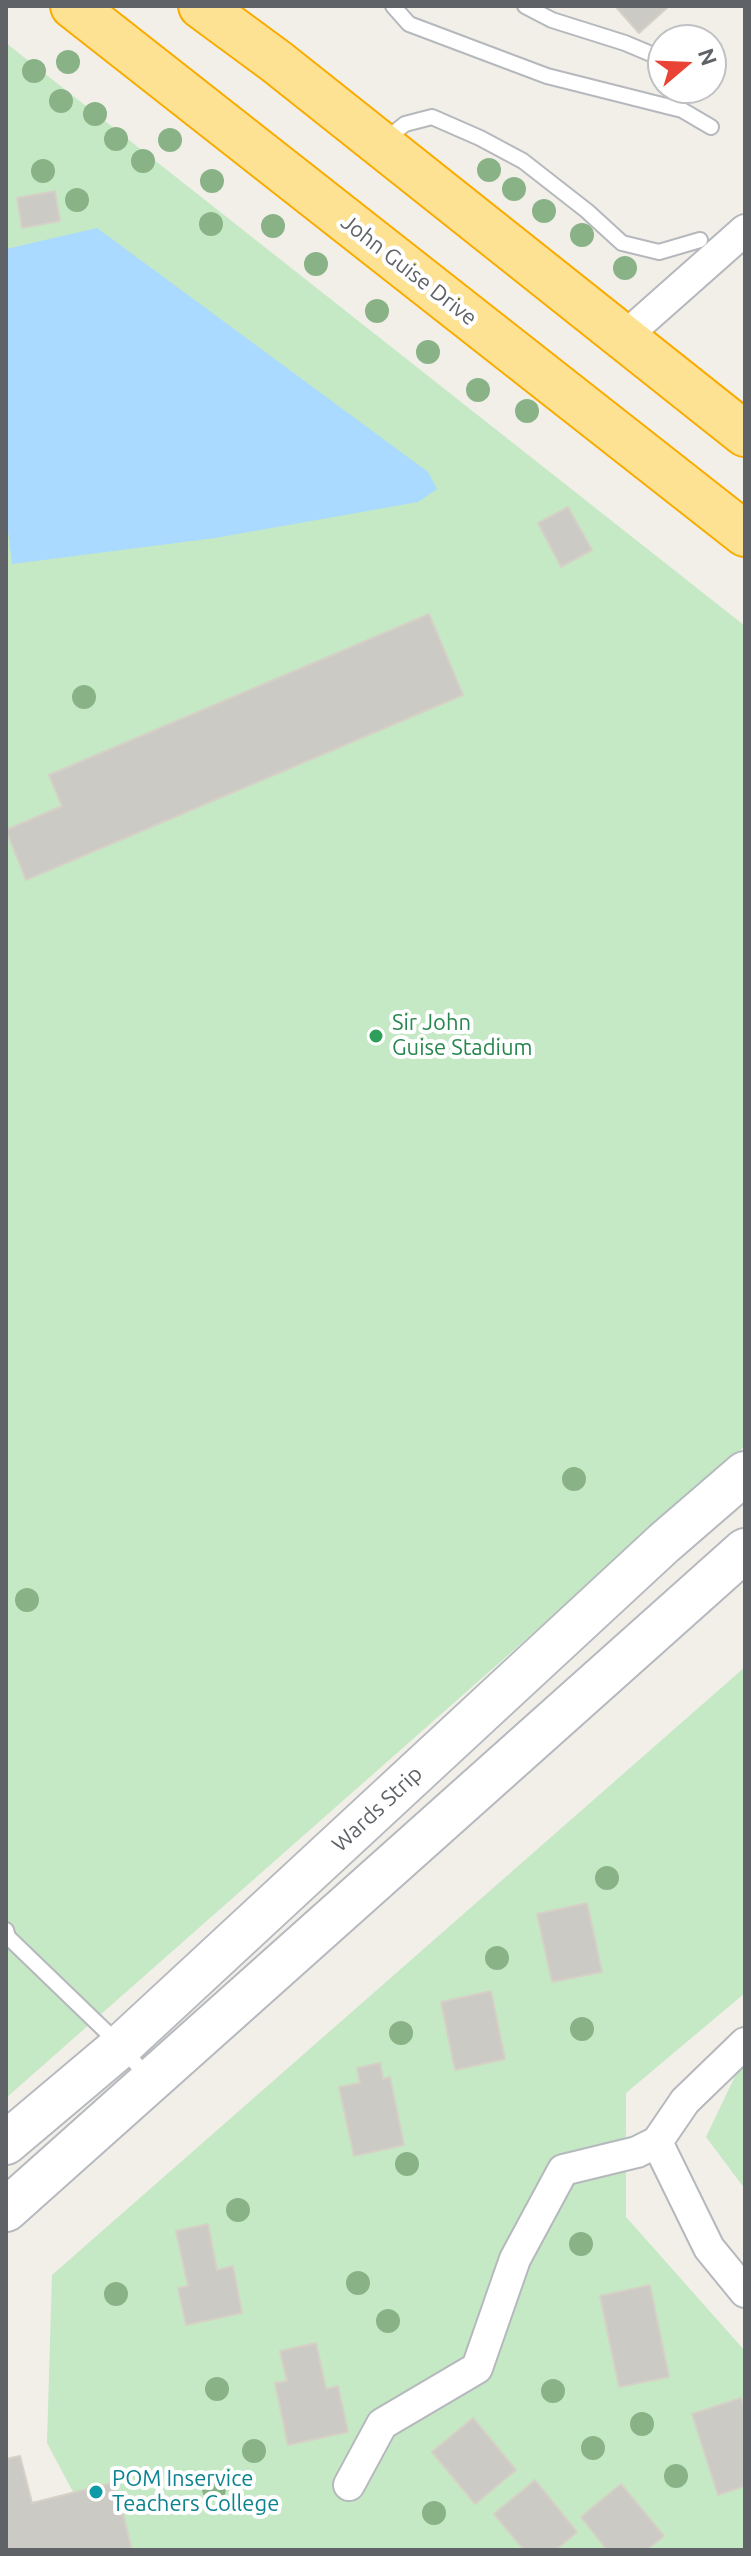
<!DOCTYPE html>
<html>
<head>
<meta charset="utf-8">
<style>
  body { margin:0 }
  #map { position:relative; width:751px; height:2556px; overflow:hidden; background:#f1efe8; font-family:Ubuntu,sans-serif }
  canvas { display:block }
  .frame { position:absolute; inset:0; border:8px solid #5f6368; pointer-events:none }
  .north { position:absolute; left:647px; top:24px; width:80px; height:80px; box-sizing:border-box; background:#fff; border:2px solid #bfc1c3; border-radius:50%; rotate:71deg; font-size:22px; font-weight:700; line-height:32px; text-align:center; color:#5f6368 }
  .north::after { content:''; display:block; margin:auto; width:28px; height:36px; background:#ea4335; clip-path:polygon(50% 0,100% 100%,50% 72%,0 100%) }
</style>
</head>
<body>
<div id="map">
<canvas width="751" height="2556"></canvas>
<div class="frame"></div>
<div class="north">N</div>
</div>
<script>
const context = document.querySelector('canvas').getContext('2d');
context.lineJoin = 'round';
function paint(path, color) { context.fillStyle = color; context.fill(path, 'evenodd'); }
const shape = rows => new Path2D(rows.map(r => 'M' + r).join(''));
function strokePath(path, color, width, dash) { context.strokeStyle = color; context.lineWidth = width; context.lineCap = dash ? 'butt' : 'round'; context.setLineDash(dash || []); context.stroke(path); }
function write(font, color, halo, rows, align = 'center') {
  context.font = font + ' Ubuntu,sans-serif'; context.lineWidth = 8; context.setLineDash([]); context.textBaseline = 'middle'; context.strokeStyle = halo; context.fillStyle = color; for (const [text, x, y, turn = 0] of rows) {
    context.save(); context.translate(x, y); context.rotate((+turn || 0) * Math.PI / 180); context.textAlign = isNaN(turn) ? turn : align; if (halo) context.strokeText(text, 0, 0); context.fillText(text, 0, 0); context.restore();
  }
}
paint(shape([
  [6,43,745,626,745,1446,6,2098],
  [745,1667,745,1993,626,2093,626,2217,745,2351,745,2550,104,2550,47,2443,52,2275],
  [745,2055,745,2189,706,2137]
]), '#c5e8c5');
paint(shape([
  [97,228,428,472,437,489,418,502,215,538,12,564,6,513,6,249]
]), '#aadaff');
const building = shape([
  [615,6,669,6,639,33,615,6],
  [55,191,60,221,22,228,17,198,55,191],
  [568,507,592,550,561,567,538,523,568,507],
  [429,614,463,695,26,880,6,830,62,806,49,775,429,614],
  [587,1903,602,1972,552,1982,537,1914,587,1903],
  [491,1991,505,2059,455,2070,441,2002,491,1991],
  [380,2063,383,2079,390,2077,404,2145,354,2156,339,2087,360,2083,357,2068,380,2063],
  [208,2224,217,2270,233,2266,242,2313,186,2325,178,2288,188,2286,176,2231,208,2224],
  [650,2285,669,2377,619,2387,600,2296,650,2285],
  [316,2343,326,2389,338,2386,348,2432,288,2445,275,2383,287,2381,280,2351,316,2343],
  [741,2398,745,2410,745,2486,718,2495,692,2414,741,2398],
  [473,2418,516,2470,475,2504,432,2452,473,2418],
  [20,2456,32,2503,115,2482,132,2550,6,2550,6,2459,20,2456],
  [20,2456,32,2503,115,2482,132,2550,6,2550,6,2459,20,2456],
  [20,2456,32,2503,115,2482,132,2550,6,2550,6,2459,20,2456],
  [535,2480,577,2532,556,2550,524,2550,494,2514,535,2480],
  [621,2484,664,2536,647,2550,607,2550,581,2517,621,2484]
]);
paint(building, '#cccac5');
strokePath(building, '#d6d1c6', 2);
const lane = shape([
  [393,6,409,24,547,76,682,110,711,127],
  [525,6,552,20,625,43,663,59],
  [385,140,405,124,432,117,480,138,523,161,587,211,622,243,659,252,700,240],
  [6,1930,8,1937,121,2046,149,2079]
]);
const street = shape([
  [622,339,745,230],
  [745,2043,685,2101,657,2142,709,2248,745,2292],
  [349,2485,382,2424,477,2368,515,2259,563,2170,637,2152,657,2142]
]);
const secondary = shape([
  [6,2143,121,2046,664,1543,745,1473],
  [6,2210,745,1550]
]);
const highway = shape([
  [73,6,745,534],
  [201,6,277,62,745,434]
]);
strokePath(lane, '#b5b8bc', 18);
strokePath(street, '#b5b8bc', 34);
strokePath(secondary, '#b6babf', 46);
strokePath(highway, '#f9ab00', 48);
strokePath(lane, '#fff', 14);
strokePath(street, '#fff', 30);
strokePath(secondary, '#fff', 42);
strokePath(highway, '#fde293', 44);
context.fillStyle = '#89b387';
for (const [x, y] of [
  [68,62],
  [34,71],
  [61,101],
  [95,114],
  [116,139],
  [170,140],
  [143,161],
  [489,170],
  [43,171],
  [212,181],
  [514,189],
  [77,200],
  [544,211],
  [211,224],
  [273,226],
  [582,235],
  [316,264],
  [625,268],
  [377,311],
  [428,352],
  [478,390],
  [527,411],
  [84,697],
  [574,1479],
  [27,1600],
  [607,1878],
  [497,1958],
  [582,2029],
  [401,2033],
  [407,2164],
  [238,2210],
  [581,2244],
  [358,2283],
  [116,2294],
  [388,2321],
  [217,2389],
  [553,2391],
  [642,2424],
  [593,2448],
  [254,2451],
  [676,2476],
  [214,2489],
  [434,2513]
]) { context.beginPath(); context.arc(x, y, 12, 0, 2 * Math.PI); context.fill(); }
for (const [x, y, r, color] of [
  [376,1036,8,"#2e9e5b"],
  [96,2492,8,"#0f9aa8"]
]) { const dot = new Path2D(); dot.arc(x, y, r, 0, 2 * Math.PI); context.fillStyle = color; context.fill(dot); strokePath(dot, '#fff', 3); }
write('22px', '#5f6368', '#fff', [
  ["John Guise Drive",409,270,38],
  ["Wards Strip",377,1809,-43]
]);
write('22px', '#27864d', '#fff', [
  ["Sir John",392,1023],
  ["Guise Stadium",392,1048]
], 'left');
write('22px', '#0d838f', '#fff', [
  ["POM Inservice",112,2479],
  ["Teachers College",112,2504]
], 'left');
</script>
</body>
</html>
